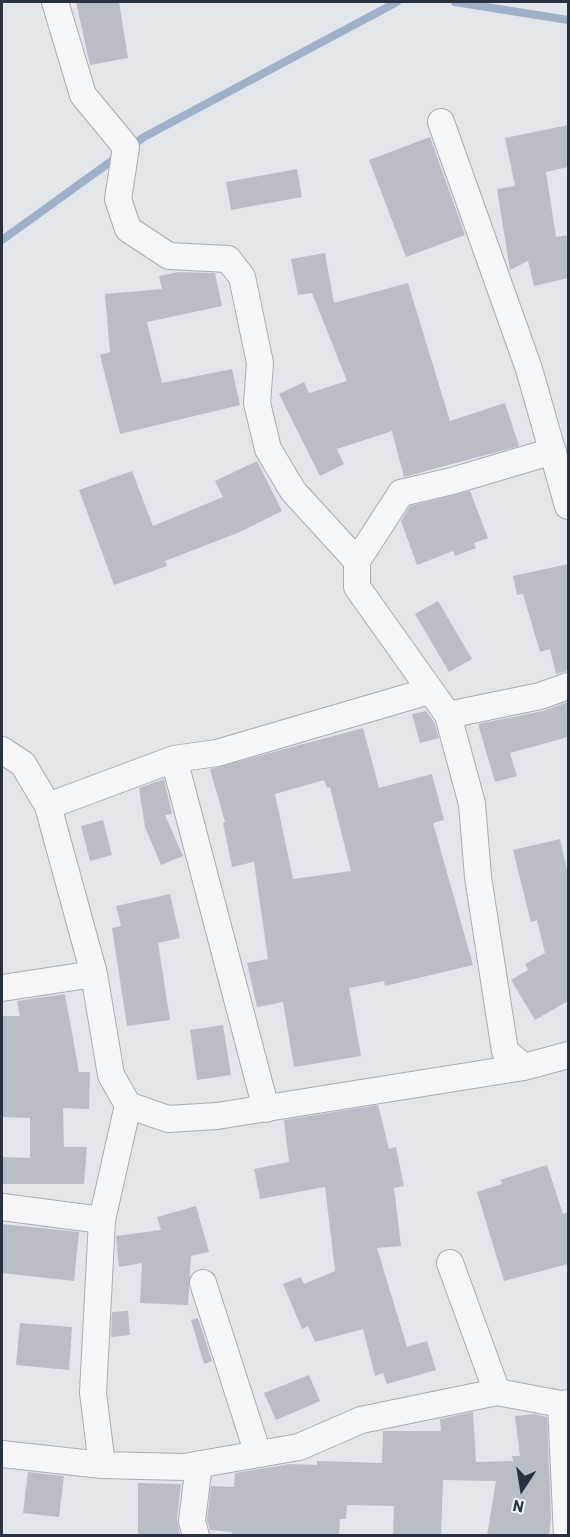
<!DOCTYPE html>
<html>
<head>
<meta charset="utf-8">
<style>
  body { margin:0 }
  #map { position:relative; width:570px; height:1537px; overflow:hidden; background:#e2e5ea; font-family:Barlow,sans-serif }
  canvas { display:block }
  .frame { position:absolute; inset:0; border:3px solid #2a3241; pointer-events:none }
  .north { position:absolute; left:492px; top:1459px; width:60px; height:60px; -webkit-text-stroke:4px #f1f4f7; paint-order:stroke; rotate:192deg; font-size:16px; font-weight:700; line-height:24px; text-align:center; color:#2a3241 }
  .north::after { content:''; display:block; margin:auto; width:21px; height:27px; background:#2a3241; clip-path:polygon(50% 0,100% 100%,50% 72%,0 100%) }
</style>
</head>
<body>
<div id="map">
<canvas width="570" height="1537"></canvas>
<div class="frame"></div>
<div class="north">N</div>
</div>
<script>
const context = document.querySelector('canvas').getContext('2d');
context.lineJoin = 'round';
const shape = rows => new Path2D(rows.map(r => 'M' + r).join(''));
function strokePath(path, color, width, dash) { context.strokeStyle = color; context.lineWidth = width; context.lineCap = dash ? 'butt' : 'round'; context.setLineDash(dash || []); context.stroke(path); }
function paint(path, color) { context.fillStyle = color; context.fill(path, 'evenodd'); }
strokePath(shape([
  [455,2,568,20],
  [129,148,144,137,397,2],
  [2,240,117,157]
]), '#9eb1c8', 8);
paint(shape([
  [76,2,119,2,128,58,90,65],
  [568,125,568,167,546,172,556,237,568,235,568,278,534,286,528,261,510,270,497,189,515,186,505,138],
  [430,137,465,235,406,257,369,160],
  [297,169,302,197,231,210,226,182],
  [325,253,334,303,408,283,450,421,505,403,519,446,404,477,392,431,337,449,344,464,320,476,279,394,304,382,309,393,347,381,312,293,298,295,291,259],
  [179,272,215,273,222,306,147,322,162,383,232,369,240,405,120,434,100,355,110,352,105,294,162,289,159,276],
  [257,461,282,511,240,532,165,561,167,566,114,585,79,490,132,471,153,526,223,497,215,481],
  [470,491,488,538,474,543,476,548,455,556,453,551,417,565,401,521,410,506],
  [568,564,568,671,556,674,550,649,540,652,523,594,517,595,513,576],
  [438,601,472,659,449,672,415,614],
  [568,702,568,737,510,753,517,776,495,782,478,724,543,711],
  [426,711,434,722,439,738,420,743,412,714],
  [363,728,379,788,432,774,444,820,433,823,473,965,385,986,384,981,349,988,361,1056,294,1067,283,1002,257,1007,247,963,268,959,254,862,232,867,223,823,225,822,210,769],
  [324,780,327,788,330,787,351,871,293,879,275,794],
  [164,779,172,814,165,815,183,856,161,865,145,827,139,788],
  [103,820,112,855,90,861,81,826],
  [560,839,568,874,568,1001,535,1020,511,980,528,970,525,964,545,953,537,920,531,922,513,850],
  [170,894,180,938,158,943,170,1020,127,1026,112,928,121,926,116,906],
  [65,994,79,1072,90,1072,89,1109,63,1108,64,1147,87,1147,84,1184,2,1184,2,1157,30,1158,30,1118,2,1117,2,1016,20,1016,17,1001],
  [223,1025,231,1075,197,1080,190,1030],
  [378,1105,389,1149,396,1147,404,1186,394,1188,401,1246,377,1248,407,1347,427,1341,436,1370,387,1384,383,1373,375,1376,363,1329,315,1342,308,1326,302,1329,283,1284,301,1277,304,1284,335,1271,325,1187,260,1199,254,1169,289,1162,284,1120],
  [547,1165,563,1214,568,1212,568,1264,504,1281,477,1192,502,1184,500,1180],
  [196,1206,209,1252,191,1256,188,1305,140,1303,142,1263,119,1267,116,1236,161,1230,157,1217],
  [2,1224,79,1232,74,1281,2,1273],
  [128,1311,130,1335,111,1337,112,1312],
  [198,1318,212,1361,204,1364,191,1320],
  [20,1323,72,1327,69,1370,16,1365],
  [309,1375,320,1401,276,1420,264,1393],
  [473,1412,476,1462,513,1461,512,1456,520,1456,515,1416,534,1414,547,1417,551,1518,549,1536,487,1536,496,1481,443,1480,441,1536,393,1536,394,1506,347,1505,346,1519,340,1519,339,1536,232,1536,232,1532,210,1530,207,1520,211,1486,234,1487,235,1473,291,1464,317,1465,317,1461,382,1463,383,1431,441,1431,440,1419],
  [28,1472,64,1476,59,1517,23,1513],
  [138,1483,181,1484,177,1519,180,1536,138,1536]
]), '#b9bec6');
const minor = shape([
  [55,2,83,95,126,147,118,199,128,229,169,256,228,259,242,277,260,363,257,403,268,449,293,491,357,561],
  [441,122,529,369,568,506],
  [448,715,540,696,568,686],
  [2,750,23,764,48,806,94,974,111,1075,128,1105,168,1119,217,1116,524,1067,568,1055],
  [174,759,266,1109],
  [48,806,174,759,217,753,429,691],
  [2,988,94,974],
  [524,1067,505,1051,478,877,472,804,448,715,357,587,357,561,401,493,452,481,553,451],
  [2,1207,102,1220],
  [450,1263,497,1392],
  [203,1283,258,1454],
  [561,1404,567,1536],
  [2,1454,102,1465,184,1467,299,1447,361,1420,497,1392,561,1404,568,1403],
  [102,1465,93,1393,102,1220,128,1105],
  [196,1536,192,1521,199,1464]
]);
strokePath(minor, '#a7acb4', 28);
strokePath(minor, '#f4f6f8', 26);
</script>
</body>
</html>
